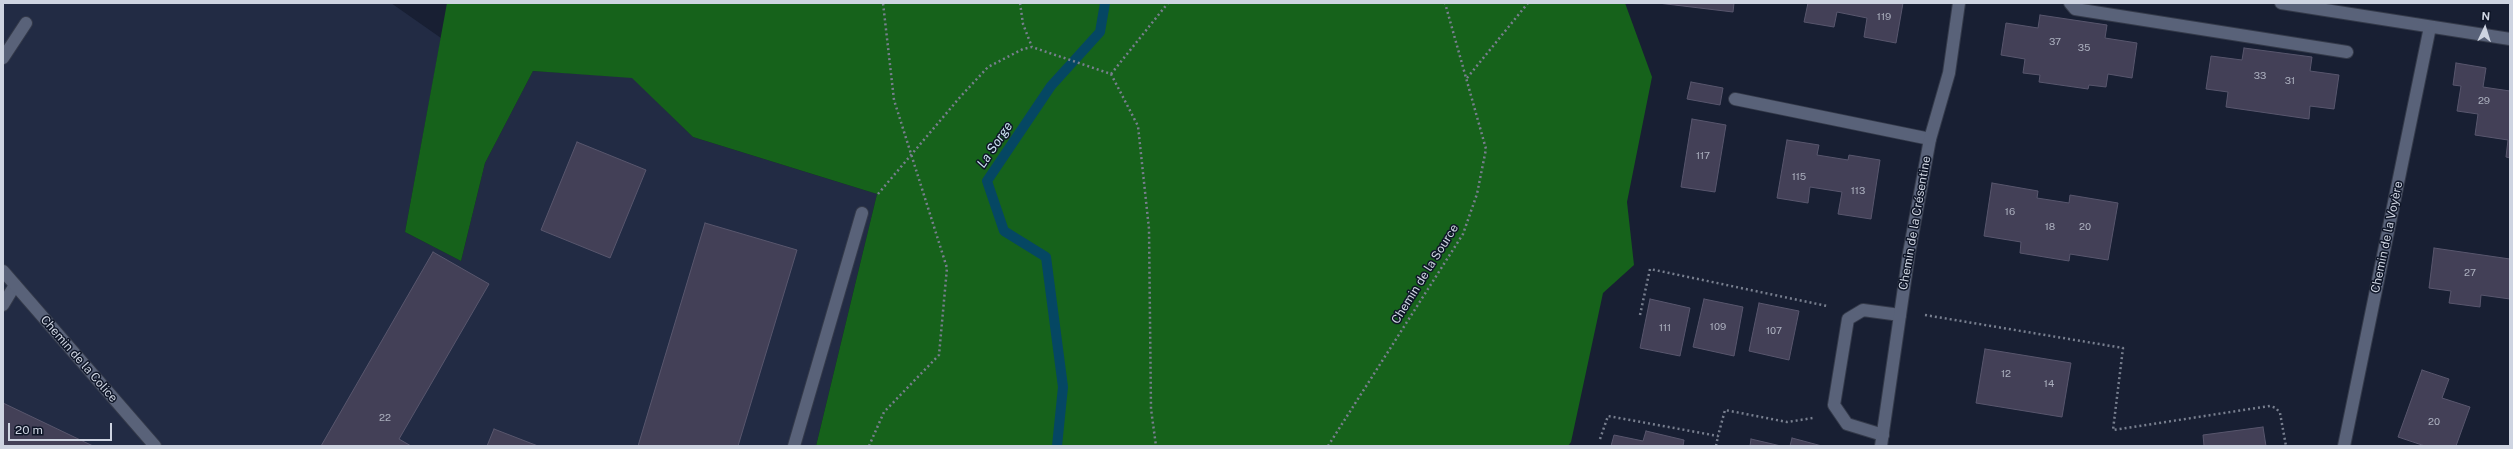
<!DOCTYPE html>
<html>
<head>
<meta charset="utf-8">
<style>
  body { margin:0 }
  #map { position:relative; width:2513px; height:449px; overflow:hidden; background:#181f33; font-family:"Public Sans",sans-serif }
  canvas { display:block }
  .frame { position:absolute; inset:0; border:4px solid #ced4e1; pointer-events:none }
  .north { position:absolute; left:2465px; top:8px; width:40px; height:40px; -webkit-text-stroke:3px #0f1628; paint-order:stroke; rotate:4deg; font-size:11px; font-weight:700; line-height:16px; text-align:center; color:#ced4e1 }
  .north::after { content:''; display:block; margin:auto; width:14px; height:18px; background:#ced4e1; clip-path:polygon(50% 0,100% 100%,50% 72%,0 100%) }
  .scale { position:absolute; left:8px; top:423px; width:104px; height:18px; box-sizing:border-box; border:2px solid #ced4e1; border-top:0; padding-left:5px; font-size:12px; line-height:14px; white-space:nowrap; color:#ced4e1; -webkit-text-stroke:3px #0f1628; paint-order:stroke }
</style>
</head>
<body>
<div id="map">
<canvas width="2513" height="449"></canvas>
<div class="frame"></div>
<div class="north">N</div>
<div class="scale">20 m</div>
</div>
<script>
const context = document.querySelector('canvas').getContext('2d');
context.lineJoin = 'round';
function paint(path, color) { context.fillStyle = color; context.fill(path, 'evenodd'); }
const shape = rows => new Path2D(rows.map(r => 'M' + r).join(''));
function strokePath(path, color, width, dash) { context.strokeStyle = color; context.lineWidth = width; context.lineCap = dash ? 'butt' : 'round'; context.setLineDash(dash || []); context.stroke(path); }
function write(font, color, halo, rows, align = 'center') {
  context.font = font + ' "Public Sans",sans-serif'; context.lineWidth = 3; context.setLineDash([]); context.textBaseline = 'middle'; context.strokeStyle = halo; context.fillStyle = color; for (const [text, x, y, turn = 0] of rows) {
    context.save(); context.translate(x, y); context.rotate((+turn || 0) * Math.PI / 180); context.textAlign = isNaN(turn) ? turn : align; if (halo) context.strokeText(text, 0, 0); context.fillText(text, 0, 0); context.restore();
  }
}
paint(shape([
  [3,3,391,3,441,38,405,232,461,261,485,163,533,71,632,77,693,137,877,194,816,446,3,446]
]), '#222b44');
paint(shape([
  [447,3,1625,3,1652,77,1627,202,1634,265,1603,293,1571,442,1568,446,816,446,877,194,693,137,632,78,533,71,485,163,461,261,405,232]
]), '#16621b');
strokePath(shape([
  [1057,446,1063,387,1046,257,1004,231,987,181,1051,86,1100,32,1105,3]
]), '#054763', 10);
const building = shape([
  [1658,3,1734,3,1733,12,1658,3],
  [1808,3,1903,3,1896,43,1864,37,1867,18,1837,12,1834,27,1804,22,1808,3],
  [2040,15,2107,25,2105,38,2137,43,2132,78,2108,74,2106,87,2089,85,2088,89,2039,82,2040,75,2023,73,2025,59,2001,55,2006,23,2038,28,2040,15],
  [2244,48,2312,57,2310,71,2339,75,2334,109,2310,106,2309,119,2226,107,2228,92,2206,89,2211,56,2242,60,2244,48],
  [2456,63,2486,68,2483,87,2510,91,2510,158,2506,157,2508,140,2475,135,2478,114,2457,111,2461,86,2453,85,2456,63],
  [1691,82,1723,88,1720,105,1687,99,1691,82],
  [1692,119,1726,125,1715,192,1681,187,1692,119],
  [1787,140,1819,145,1817,155,1848,160,1849,155,1880,160,1871,219,1838,214,1842,192,1810,187,1808,203,1777,198,1787,140],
  [577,142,646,170,610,258,541,230,577,142],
  [1992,183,2038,191,2037,198,2069,203,2070,195,2118,203,2108,260,2070,254,2069,261,2020,253,2021,242,1984,236,1992,183],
  [705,223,797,250,738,446,638,446,705,223],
  [2434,248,2510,259,2510,299,2481,295,2480,307,2449,303,2451,291,2429,288,2434,248],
  [433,252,489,284,399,439,411,446,321,446,433,252],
  [1650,299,1690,308,1680,356,1640,348,1650,299],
  [1704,299,1743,307,1734,356,1693,347,1704,299],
  [1759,303,1799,311,1789,360,1749,351,1759,303],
  [1985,349,2071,363,2062,417,1976,403,1985,349],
  [2422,370,2449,379,2442,398,2470,407,2456,446,2425,446,2398,437,2422,370],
  [3,403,93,446,3,446,3,403],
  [2263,427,2266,446,2204,446,2203,435,2263,427],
  [494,429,538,446,487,446,494,429],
  [1646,431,1684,440,1683,446,1611,446,1614,435,1643,441,1646,431],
  [1792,438,1822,446,1790,446,1792,438],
  [1751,439,1781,446,1750,446,1751,439]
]);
paint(building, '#434057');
strokePath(building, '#58566d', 1);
const lane = shape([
  [2070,3,2075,9,2347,52],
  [3,58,26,23],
  [1735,99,1930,139],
  [3,305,15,285],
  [1883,435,1847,424,1834,405,1848,319,1863,310,1900,315],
  [794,446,862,213]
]);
const street = shape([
  [2281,3,2510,39],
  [3,271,155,446],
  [1881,446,1909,253,1930,139,1949,73,1959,3],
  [2344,446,2430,27]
]);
strokePath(lane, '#343a4a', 14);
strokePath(street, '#343a4a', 14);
strokePath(shape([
  [1020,3,1023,24,1032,47],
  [1111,74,1168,3],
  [1467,78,1528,3],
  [878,194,961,96,988,67,1023,49,1032,47,1111,74,1138,126,1149,229,1151,409,1156,446],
  [1640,315,1650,269,1827,306],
  [1925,315,2123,348,2113,430,2270,406,2276,408,2280,413,2286,446],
  [1600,439,1608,416,1718,436,1725,410,1787,422,1813,418],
  [869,446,884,412,939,355,947,268,894,100,883,3],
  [1328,446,1463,234,1477,194,1486,149,1445,3],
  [1716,446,1718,436]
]), '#787f8f', 2.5, [2, 3]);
strokePath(lane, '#596279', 12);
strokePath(street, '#596279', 12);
write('10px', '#abafbe', null, [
  ["119",1884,17],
  ["37",2055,42],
  ["35",2084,48],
  ["33",2260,76],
  ["31",2290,81],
  ["29",2484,101],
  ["117",1703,156],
  ["115",1799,177],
  ["113",1858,191],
  ["16",2010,212],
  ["18",2050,227],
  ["20",2085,227],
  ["27",2470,273],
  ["109",1718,327],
  ["111",1665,328],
  ["107",1774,331],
  ["12",2006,374],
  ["14",2049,384],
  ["22",385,418],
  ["20",2434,422]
]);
write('12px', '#ced4e1', '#0f1628', [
  ["Chemin de la Crésentine",1915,223,-80],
  ["Chemin de la Voyère",2387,237,-78],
  ["Chemin de la Source",1425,274,-58],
  ["Chemin de la Colice",79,359,49]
]);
write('italic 13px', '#cee6f4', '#0f1628', [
  ["La Sorge",995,145,-56]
]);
</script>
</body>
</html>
